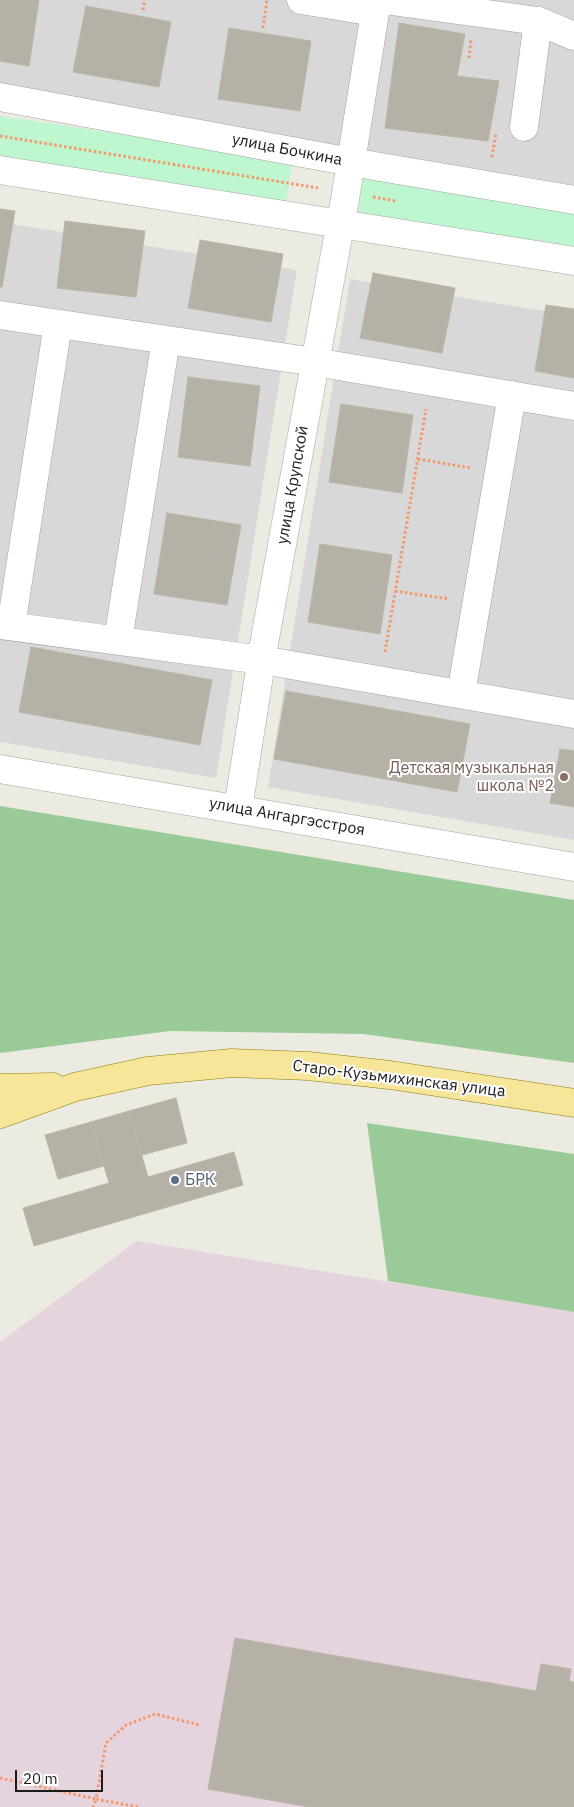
<!DOCTYPE html>
<html>
<head>
<meta charset="utf-8">
<style>
  body { margin:0 }
  #map { position:relative; width:574px; height:1807px; overflow:hidden; background:#ecebe1; font-family:"IBM Plex Sans",sans-serif }
  canvas { display:block }
  .scale { position:absolute; left:15px; top:1770px; width:88px; height:22px; box-sizing:border-box; border:2px solid #1b1b1b; border-top:0; padding-left:6px; font-size:15px; line-height:18px; white-space:nowrap; color:#1b1b1b; -webkit-text-stroke:4px #fff; paint-order:stroke }
</style>
</head>
<body>
<div id="map">
<canvas width="574" height="1807"></canvas>
<div class="scale">20 m</div>
</div>
<script>
const context = document.querySelector('canvas').getContext('2d');
context.lineJoin = 'round';
function paint(path, color) { context.fillStyle = color; context.fill(path, 'evenodd'); }
const shape = rows => new Path2D(rows.map(r => 'M' + r).join(''));
function strokePath(path, color, width, dash) { context.strokeStyle = color; context.lineWidth = width; context.lineCap = dash ? 'butt' : 'round'; context.setLineDash(dash || []); context.stroke(path); }
function write(font, color, halo, rows, align = 'center') {
  context.font = font + ' "IBM Plex Sans",sans-serif'; context.lineWidth = 4; context.setLineDash([]); context.textBaseline = 'middle'; context.strokeStyle = halo; context.fillStyle = color; for (const [text, x, y, turn = 0] of rows) {
    context.save(); context.translate(x, y); context.rotate((+turn || 0) * Math.PI / 180); context.textAlign = isNaN(turn) ? turn : align; if (halo) context.strokeText(text, 0, 0); context.fillText(text, 0, 0); context.restore();
  }
}
paint(shape([
  [0,0,574,0,574,185,0,89],
  [0,222,297,270,216,778,0,742],
  [350,279,574,316,574,840,268,787]
]), '#d9d8d8');
paint(shape([
  [137,1241,574,1312,574,1807,0,1807,0,1342]
]), '#e5d3dd');
paint(shape([
  [0,806,574,900,574,1063,363,1034,170,1031,0,1053],
  [367,1123,574,1154,574,1312,388,1281]
]), '#9aca97');
paint(shape([
  [0,116,293,160,285,209,0,166],
  [363,178,574,210,574,261,356,228]
]), '#bef6cf');
const building = shape([
  [0,0,39,0,29,66,0,61,0,0],
  [86,6,171,22,159,87,73,72,86,6],
  [399,23,465,34,457,76,499,81,488,141,385,128,399,23],
  [229,28,311,41,300,111,218,99,229,28],
  [0,209,15,211,2,287,0,287,0,209],
  [65,221,145,231,136,297,57,288,65,221],
  [200,240,283,254,271,322,188,308,200,240],
  [373,273,455,288,442,353,360,338,373,273],
  [546,305,574,309,574,378,535,371,546,305],
  [188,377,260,386,250,466,178,457,188,377],
  [341,404,413,415,402,493,329,482,341,404],
  [167,513,241,525,227,605,154,594,167,513],
  [320,544,392,555,380,634,308,622,320,544],
  [31,647,212,680,200,745,19,712,31,647],
  [286,691,470,724,457,792,274,759,286,691],
  [560,749,574,751,574,807,550,803,560,749],
  [176,1098,187,1143,142,1155,129,1111,176,1098],
  [129,1111,148,1177,234,1152,243,1185,34,1246,23,1208,109,1183,91,1122,129,1111],
  [91,1122,104,1166,58,1179,45,1135,91,1122],
  [235,1638,536,1691,541,1664,571,1669,569,1681,574,1682,574,1807,309,1807,208,1789,235,1638]
]);
paint(building, '#b5b1a6');
strokePath(building, '#bdb5a4', 1);
const minor = shape([
  [301,0,375,12],
  [384,0,538,21,574,36],
  [0,97,351,162,574,200],
  [524,127,538,21],
  [0,170,574,261],
  [0,315,315,362,574,406],
  [0,625,262,660,574,714],
  [11,626,58,324],
  [118,640,166,340],
  [461,694,512,395],
  [0,769,574,867],
  [238,809,264,644,346,193,377,0]
]);
const major = shape([
  [0,1088,53,1087],
  [0,1114,75,1087,148,1071,232,1063,308,1066,390,1075,574,1103]
]);
strokePath(minor, '#a2a2a2', 29);
strokePath(major, '#8b7e06', 29);
strokePath(shape([
  [143,10,145,0],
  [263,28,267,0],
  [469,58,471,40],
  [0,136,318,188],
  [492,157,496,133],
  [373,197,396,201],
  [418,459,471,468],
  [395,591,449,599],
  [385,652,426,409],
  [0,1778,96,1799,93,1807],
  [138,1807,96,1799,106,1743,126,1725,155,1714,200,1725]
]), '#f3986b', 3, [2.5, 2.5]);
strokePath(minor, '#fff', 28);
strokePath(major, '#f7e59a', 28);
for (const [x, y, r, color] of [
  [564,777,5,"#8d6e63"],
  [175,1180,5,"#5c6f8a"]
]) { const dot = new Path2D(); dot.arc(x, y, r, 0, 2 * Math.PI); context.fillStyle = color; context.fill(dot); strokePath(dot, '#fff', 2); }
write('16px', '#1b1b1b', '#fff', [
  ["улица Бочкина",287,150,11],
  ["улица Крупской",293,485,-80],
  ["улица Ангаргэсстроя",287,817,10],
  ["Старо-Кузьмихинская улица",399,1079,7]
]);
write('16px', '#785e54', '#fff', [
  ["Детская музыкальная",554,768],
  ["школа №2",554,786]
], 'right');
write('16px', '#4e5e75', '#fff', [
  ["БРК",185,1180]
], 'left');
</script>
</body>
</html>
